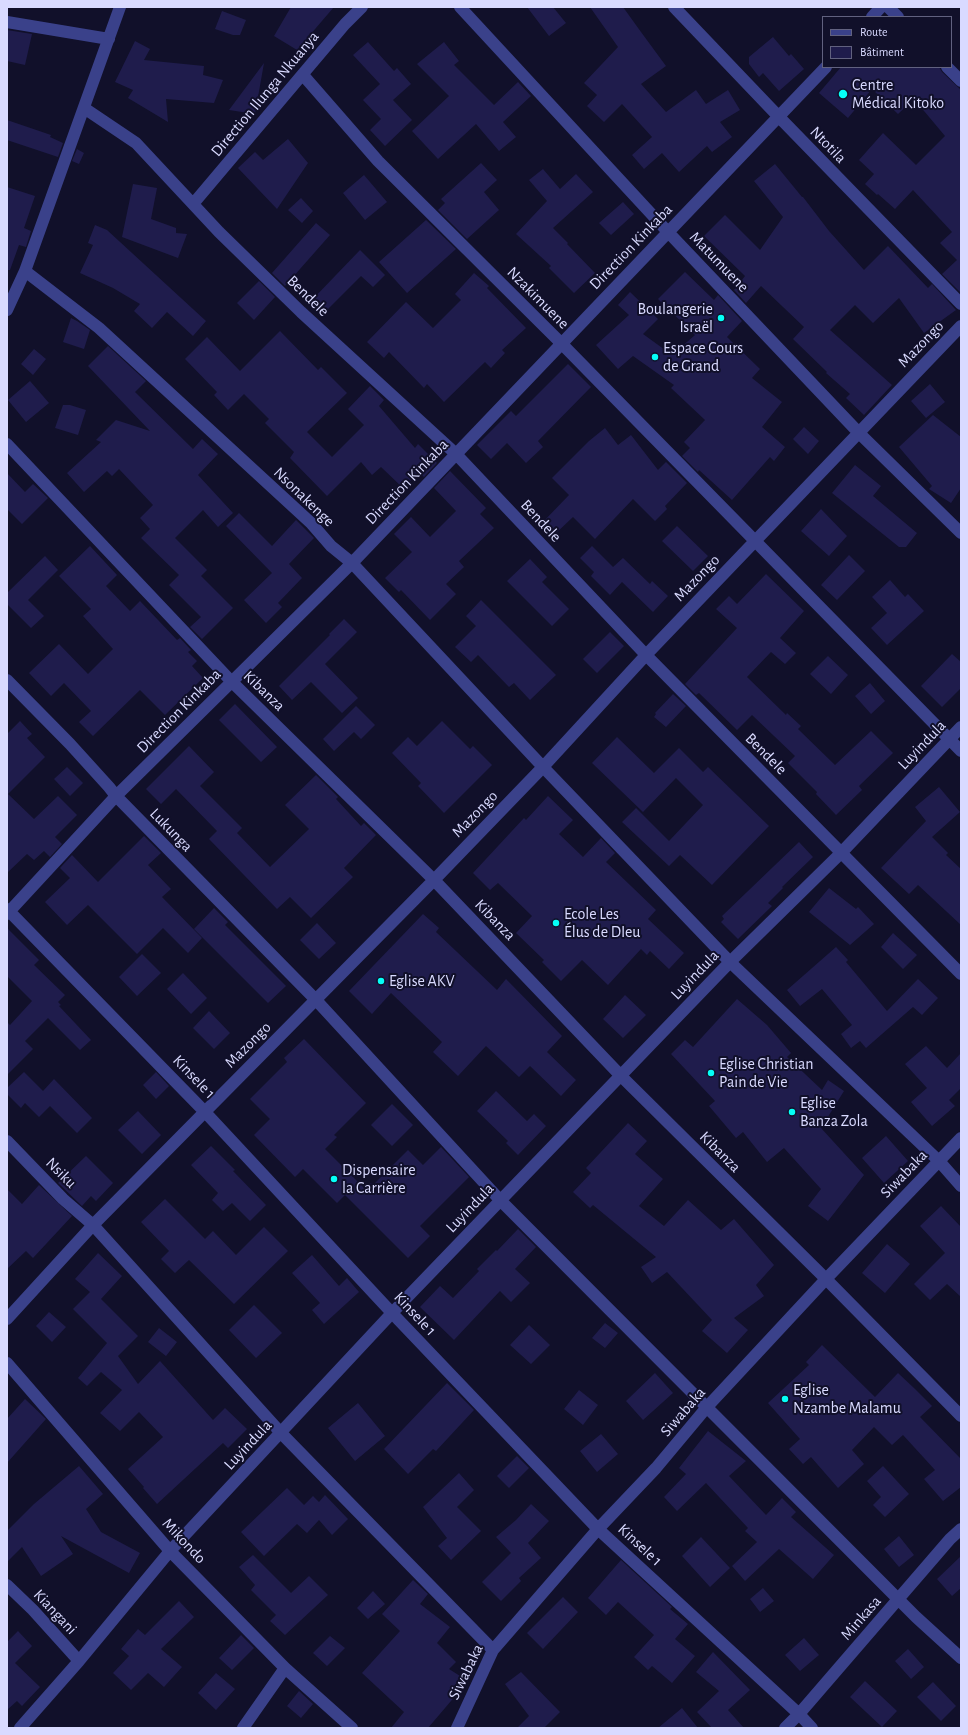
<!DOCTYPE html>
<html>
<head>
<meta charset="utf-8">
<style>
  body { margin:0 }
  #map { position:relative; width:968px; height:1735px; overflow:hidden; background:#11102a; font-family:"Alegreya Sans",sans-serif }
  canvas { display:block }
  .frame { position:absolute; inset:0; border:8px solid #d9daff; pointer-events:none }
  .legend { position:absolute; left:822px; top:16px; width:130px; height:52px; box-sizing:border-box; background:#11102a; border:1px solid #61617f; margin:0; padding:5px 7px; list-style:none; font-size:12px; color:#d9daff }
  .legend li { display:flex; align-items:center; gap:8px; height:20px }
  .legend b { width:20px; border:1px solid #61617f }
</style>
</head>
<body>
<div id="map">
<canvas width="968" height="1735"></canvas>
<div class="frame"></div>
<ul class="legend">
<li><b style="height:5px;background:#3a418a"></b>Route</li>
<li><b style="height:11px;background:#1f1c4c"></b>Bâtiment</li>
</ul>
</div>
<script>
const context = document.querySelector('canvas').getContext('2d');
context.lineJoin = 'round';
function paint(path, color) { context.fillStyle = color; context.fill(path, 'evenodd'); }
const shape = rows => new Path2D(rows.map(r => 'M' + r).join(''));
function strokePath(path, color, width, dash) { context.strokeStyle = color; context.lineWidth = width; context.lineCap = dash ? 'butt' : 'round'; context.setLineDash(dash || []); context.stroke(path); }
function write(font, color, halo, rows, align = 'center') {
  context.font = font + ' "Alegreya Sans",sans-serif'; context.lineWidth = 4; context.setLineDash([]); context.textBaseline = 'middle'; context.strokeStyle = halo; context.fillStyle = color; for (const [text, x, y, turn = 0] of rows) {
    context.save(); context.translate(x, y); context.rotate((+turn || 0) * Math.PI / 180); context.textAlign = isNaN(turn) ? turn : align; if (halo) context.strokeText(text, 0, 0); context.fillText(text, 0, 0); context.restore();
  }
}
paint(shape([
  [291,7,334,7,297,50,274,36],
  [527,7,553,7,566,23,549,36],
  [590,7,623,7,641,32,666,66,641,84,666,112,696,90,706,104,728,90,740,110,720,122,732,137,712,152,707,146,679,172,662,153,644,169,632,155,652,137,622,104,604,122,587,106,597,95,584,83,618,47],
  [222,11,246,20,240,35,233,35,215,29],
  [7,30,32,34,25,65,7,61],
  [773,37,789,56,791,54,804,69,779,91,763,73,759,77,749,64,749,57],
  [135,41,150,49,144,60,204,66,203,75,223,80,214,103,166,99,168,122,128,98,133,90,115,82],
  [368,42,394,71,397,68,411,84,393,100,412,120,385,146,370,130,381,119,363,100,380,84,353,55],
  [444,42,459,61,454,65,494,105,518,82,531,96,503,122,516,137,499,151,476,124,438,159,412,131,449,96,417,64],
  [264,63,255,114,229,110],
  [841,67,939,67,942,72,961,90,961,293,942,274,957,260,940,243,952,232,913,190,895,209,878,194,877,195,865,184,874,174,859,160,883,133,916,165,945,136,914,99,898,114,872,89,848,118,819,93],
  [7,120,51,135,50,137,63,143,58,157,7,140],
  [288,139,308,163,277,209,238,168,255,152,263,160],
  [77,149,84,153,79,164,72,161],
  [481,163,497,180,484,192,499,210,467,239,438,210,445,203,441,199],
  [775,164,802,197,803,197,829,231,864,270,888,246,928,288,932,284,956,310,924,333,899,298,873,323,855,305,830,330,892,385,864,415,846,398,850,394,826,373,827,372,793,339,804,327,761,286,746,303,734,290,745,276,704,236,725,215,760,250,783,217,754,181],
  [543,169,560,189,576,174,593,192,553,228,568,243,567,244,595,273,574,293,549,268,551,266,516,234,547,201,529,180],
  [364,175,387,202,365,220,343,193],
  [133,184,157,188,151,219,176,228,176,233,187,234,178,258,122,237],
  [7,187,35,196,24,228,31,231,26,247,19,245,10,270,7,270],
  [301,198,313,211,302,223,288,210],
  [623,202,634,214,611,235,599,223],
  [426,220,456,249,407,293,379,262],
  [316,223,330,235,285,286,272,273],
  [95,225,107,230,206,321,193,336,167,312,152,328,134,311,140,304,113,288,80,273,93,245,88,243],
  [360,250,385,275,373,287,361,276,324,313,311,301],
  [685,272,714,300,718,295,742,321,727,337,760,369,752,378,782,402,762,427,785,447,774,461,770,457,732,500,699,470,698,472,682,456,690,448,684,442,705,420,671,388,674,385,633,356,618,369,596,345,629,315,618,305,630,292,658,319,643,334,672,355,695,335,658,299],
  [474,273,489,286,487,288,526,328,502,350,505,353,491,368,485,362,444,402,427,384,424,388,389,352,384,358,367,342,406,302,433,328,461,300,455,294],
  [259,281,275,297,254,320,237,303],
  [71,318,77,321,90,330,84,349,63,342],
  [280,331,318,370,321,367,347,393,307,432,332,457,364,425,348,409,370,386,384,400,379,406,415,448,418,444,437,463,424,477,419,472,403,488,381,467,372,475,361,462,327,496,290,458,294,452,265,423,269,419,244,394,228,410,214,395,217,392,185,359,207,337,240,371],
  [108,346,146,381,135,392,193,449,202,439,218,454,198,475,233,513,218,527,203,510,175,538,207,570,201,576,233,608,202,639,190,627,201,617,169,585,179,575,141,538,150,529,140,518,153,505,119,469,112,476,107,471,84,492,67,473,101,442,96,440,116,420,150,431,88,366],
  [34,349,46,359,33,375,21,364],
  [568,364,591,387,538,441,543,447,526,463,507,443,491,459,477,445,511,411,516,416],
  [30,381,49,403,26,422,8,400],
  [930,384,945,402,926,418,911,401],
  [63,405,70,405,86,410,78,435,55,428],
  [933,415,961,437,961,488,951,503,929,489,932,486,899,447],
  [804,427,819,441,808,454,793,439],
  [605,428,618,445,631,435,658,470,666,462,687,483,665,506,667,509,655,521,633,499,595,539,573,517,553,536,541,524,569,495,552,478,589,441],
  [855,465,881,486,873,496,917,533,906,547,899,547,832,493],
  [450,471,486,508,480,514,494,528,459,561,464,567,446,584,456,594,430,620,401,590,399,592,385,578,412,552,394,534,411,517,430,537,456,511,434,488],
  [7,473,25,492,33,484,48,498,22,524,7,509],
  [821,509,847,536,829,556,801,531],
  [239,513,272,546,296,520,314,538,289,564,302,578,278,603,282,607,266,623,244,600,272,573,226,526],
  [677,526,708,556,693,571,662,541],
  [90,546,117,575,106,586,130,611,140,601,177,640,180,638,191,650,188,652,197,661,192,666,203,678,165,715,140,690,93,736,79,722,91,711,64,683,51,696,29,673,59,644,88,674,113,649,83,616,91,609,59,576],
  [592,546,613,567,623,558,650,584,652,581,668,596,653,612,622,582,610,595,591,576,594,572,580,558],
  [849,555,865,571,837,600,821,585],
  [45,556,58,570,28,600,44,616,31,628,7,604,7,593],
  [530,559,547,577,542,582,569,609,552,626,507,581],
  [766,574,804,611,780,638,796,653,785,664,771,652,747,677,786,715,787,713,801,726,798,729,835,765,871,731,893,753,859,786,862,790,836,815,816,794,817,792,788,763,795,756,752,715,737,730,699,693,696,695,685,684,737,628,716,609,729,596,737,604],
  [890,580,905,597,908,594,924,611,887,645,871,628,887,613,872,597],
  [481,600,556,675,530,700,514,683,509,687,478,655,471,662,455,647,476,626,466,616],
  [344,619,357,632,325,664,358,698,342,713,311,682,292,700,279,686,330,635,329,634],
  [610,632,624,646,597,673,583,659],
  [952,654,961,662,961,688,942,707,921,686],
  [828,656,848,675,831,694,810,674],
  [870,683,885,701,871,714,855,696],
  [673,694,686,706,666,727,654,717,656,714,655,713],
  [235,704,277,747,261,762,219,720],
  [356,706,375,725,361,739,354,732,334,751,323,739],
  [20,721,32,734,27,738,45,757,8,794,34,819,58,796,77,815,55,837,62,844,50,857,44,851,34,860,27,854,7,873,7,734],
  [442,721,470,749,473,746,492,765,444,813,418,786,421,783,392,753,408,737,417,746],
  [617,737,654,773,679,748,703,772,708,767,769,826,712,885,680,855,669,866,622,822,636,808,669,841,703,805,676,778,643,812,592,763],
  [189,746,214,772,200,786,242,828,237,833,270,867,309,829,285,805,316,775,338,797,336,799,361,826,364,823,376,835,344,868,353,877,311,918,290,897,277,909,209,839,217,831,176,789,161,804,146,789],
  [67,767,83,783,70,796,54,779],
  [939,787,960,812,932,837,948,853,946,855,961,869,961,925,918,885,909,894,881,868,926,821,915,807],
  [548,796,573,820,559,834,583,857,601,838,615,853,606,862,656,910,648,919,684,953,669,969,650,951,647,955,641,949,608,985,582,960,561,981,542,962,544,960,516,933,532,916,498,883,490,890,473,873,524,818,526,820],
  [144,836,161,853,148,865,171,889,162,897,202,938,188,953,163,928,137,954,88,905,67,925,45,902,70,878,60,868,72,855,98,882],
  [799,842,813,857,782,887,783,888,768,903,772,906,738,939,721,922,724,919,722,916],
  [829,888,856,909,858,907,874,924,850,945,809,912],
  [214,908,228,922,225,925,286,986,268,1003,194,929],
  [423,914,439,928,436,932,497,990,506,979,562,1036,547,1052,576,1080,561,1096,530,1066,519,1077,486,1046,458,1076,433,1052,442,1042,391,993,372,1014,349,991],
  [317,923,336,943,319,959,300,940],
  [7,928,39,960,34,965,65,995,58,1002,61,1005,59,1006,91,1040,80,1050,48,1018,25,1041,33,1049,7,1075,7,1022,10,1025,32,1001,7,976],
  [893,933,917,955,903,969,881,947],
  [836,947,848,960,846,962,887,1011,918,979,938,998,922,1015,913,1007,866,1048,860,1041,851,1048,841,1034,852,1025,822,989,800,1006,787,990],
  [142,954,161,973,137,996,119,977],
  [183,973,207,998,191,1014,167,989],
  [625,995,646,1015,623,1038,603,1019],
  [737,999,767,1025,791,1053,787,1057,822,1090,828,1080,844,1091,821,1128,864,1175,828,1221,808,1206,821,1189,784,1148,767,1162,743,1132,736,1138,709,1106,715,1101,671,1054,685,1040,693,1047],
  [209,1011,230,1033,214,1049,193,1028],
  [304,1039,366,1103,334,1135,337,1137,325,1149,365,1189,371,1183,373,1185,408,1150,423,1165,441,1147,469,1177,420,1226,430,1236,408,1258,345,1195,337,1203,303,1169,295,1177,254,1135,270,1119,250,1099,287,1062,284,1058],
  [926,1046,947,1068,961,1053,961,1088,949,1100,955,1106,932,1126,911,1102,927,1088,905,1064],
  [24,1072,43,1091,54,1079,92,1118,77,1133,50,1106,39,1117,25,1103,21,1108,7,1094,7,1088],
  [156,1072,169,1086,156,1099,143,1085],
  [496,1091,527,1121,534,1114,546,1126,518,1155,506,1143,508,1141,477,1111],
  [392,1104,413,1125,392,1146,371,1125],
  [138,1111,161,1135,142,1154,118,1130],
  [628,1123,647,1141,635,1154,663,1179,639,1206,664,1226,688,1200,721,1230,734,1219,774,1265,756,1285,764,1296,734,1318,748,1330,727,1353,702,1331,712,1320,667,1272,652,1283,641,1267,656,1257,593,1205,590,1208,573,1192,591,1173,586,1168],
  [886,1136,908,1161,884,1183,862,1158],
  [211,1146,235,1170,233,1171,266,1205,250,1221,232,1203,223,1211,212,1200,218,1193,191,1165],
  [86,1156,113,1183,96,1201,91,1196,82,1206,58,1183],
  [39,1185,72,1216,33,1258,26,1251,7,1269,7,1189,22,1204],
  [165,1199,205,1239,213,1231,236,1255,264,1227,288,1251,234,1304,189,1260,175,1273,161,1259,169,1251,141,1222],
  [941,1206,961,1227,961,1297,947,1284,930,1300,914,1284,945,1253,920,1226],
  [518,1229,536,1247,515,1269,530,1283,511,1302,500,1291,454,1340,420,1307,440,1286,453,1298,479,1271,477,1269,496,1250,497,1251],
  [887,1244,910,1264,885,1293,862,1273],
  [98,1253,122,1276,101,1299,138,1336,118,1356,138,1384,160,1361,213,1420,225,1408,247,1429,228,1448,223,1443,157,1504,143,1488,144,1487,128,1469,163,1437,139,1412,120,1431,100,1413,122,1390,101,1372,87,1386,78,1378,107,1343,73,1309,90,1292,75,1279],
  [312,1255,339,1286,347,1278,359,1292,324,1324,312,1310,320,1303,292,1273],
  [254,1305,282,1333,256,1358,229,1330],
  [49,1312,66,1327,52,1342,36,1326],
  [605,1323,618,1333,605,1348,592,1338],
  [529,1325,550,1345,531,1364,510,1345],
  [159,1328,177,1342,166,1356,148,1342],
  [822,1345,875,1397,898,1373,915,1389,932,1406,920,1417,961,1459,961,1487,943,1501,924,1479,935,1470,903,1435,892,1445,874,1427,852,1450,864,1464,838,1488,811,1457,803,1464,789,1449,800,1439,768,1403,809,1365,806,1362],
  [655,1373,673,1393,643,1420,626,1401],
  [447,1383,474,1410,436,1451,433,1449,408,1474,384,1449],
  [579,1390,598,1405,583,1425,564,1409],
  [25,1399,46,1419,7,1463,7,1419],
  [358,1403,385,1436,355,1461,328,1428],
  [708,1431,746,1461,729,1476,766,1515,782,1498,796,1512,791,1517,834,1555,813,1579,779,1549,745,1581,732,1566,757,1542,745,1531,748,1528,706,1483,677,1511,664,1497,686,1474,679,1468],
  [601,1434,618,1454,597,1472,580,1451],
  [517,1456,529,1468,509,1488,497,1476],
  [79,1466,103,1494,86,1509,101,1532,140,1553,129,1573,61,1536,73,1554,41,1576,22,1547,7,1562,7,1531,34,1504],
  [883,1466,909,1494,885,1517,873,1505,881,1497,867,1481],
  [459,1473,474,1490,457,1507,481,1531,451,1560,438,1546,447,1538,423,1507],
  [287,1488,304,1505,313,1496,319,1502,325,1495,348,1519,332,1535,319,1520,307,1533,297,1524,264,1556,241,1532],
  [531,1504,549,1521,528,1543,541,1558,519,1578,521,1581,501,1601,482,1582,511,1553,496,1537,516,1520],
  [899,1536,914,1555,899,1567,884,1549],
  [701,1537,730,1568,710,1587,682,1556],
  [253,1555,291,1593,309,1576,328,1595,285,1635,270,1621,276,1615,251,1590,255,1585,239,1567],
  [961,1556,961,1588,952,1596,937,1579],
  [621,1560,672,1607,670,1609,688,1624,675,1639,695,1656,672,1683,652,1666,648,1670,634,1657,654,1635,618,1602,606,1615,588,1598],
  [413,1580,428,1594,420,1604,450,1627,437,1643,456,1662,449,1669,468,1681,428,1728,391,1728,404,1712,362,1673,400,1631,382,1614],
  [763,1588,774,1601,760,1612,750,1599],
  [373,1591,385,1604,368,1619,357,1608],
  [563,1597,578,1612,543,1649,527,1633],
  [179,1601,194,1617,161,1649,182,1667,164,1687,148,1673,131,1690,113,1673,129,1656,121,1649,138,1629,145,1635],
  [18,1631,32,1646,15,1663,40,1687,22,1706,17,1701,7,1710,7,1642],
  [241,1635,254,1648,232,1670,219,1658],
  [330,1636,345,1648,327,1666,313,1653],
  [804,1638,819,1655,800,1671,785,1655],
  [908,1649,924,1667,911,1679,895,1661],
  [713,1652,750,1690,728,1710,744,1728,712,1728,697,1712,719,1691,696,1672],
  [521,1672,560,1712,544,1728,517,1728,529,1716,505,1684],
  [216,1673,235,1689,216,1710,198,1693],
  [865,1681,897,1711,882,1727,850,1697],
  [933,1682,956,1706,941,1721,917,1697],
  [299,1691,313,1704,301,1718,287,1706],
  [682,1708,698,1728,658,1728]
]), '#1f1c4c');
strokePath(shape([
  [460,7,668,232,859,433,961,533],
  [674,7,779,117,961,304],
  [888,7,898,17],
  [872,17,881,7],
  [7,22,109,39],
  [947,67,961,81],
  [303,75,378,161,561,343,961,751],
  [84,108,136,143,219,232,301,312,456,454,646,655,961,974],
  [193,204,345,24,362,7],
  [25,271,99,328,311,523,331,546,352,563,543,767,730,962,939,1161,961,1186],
  [7,310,25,271,120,7],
  [7,444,231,681,434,880,621,1076,826,1279,961,1416],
  [7,680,70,744,109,787,116,796,316,1000,500,1200,916,1617,961,1658],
  [7,909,205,1112,392,1313,598,1529,799,1714,812,1728],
  [7,914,116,796,352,563,826,67],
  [7,1141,63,1199,93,1225,281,1433,493,1650],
  [7,1319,93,1225,434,880,543,767,646,655,961,326],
  [7,1363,170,1551,285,1668,352,1728],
  [7,1585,33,1610,79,1661],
  [20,1728,79,1661,170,1551,392,1313,730,962,841,853,961,727],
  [243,1728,285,1668],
  [457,1728,493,1650,598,1529,656,1468,707,1407,826,1279,961,1138],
  [785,1728,799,1714,950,1539,961,1529]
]), '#3a418a', 12);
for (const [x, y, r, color] of [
  [843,94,5,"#05fff8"],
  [721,318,4,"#05fff8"],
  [655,357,4,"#05fff8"],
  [556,923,4,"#05fff8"],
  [381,981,4,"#05fff8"],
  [711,1073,4,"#05fff8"],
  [792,1112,4,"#05fff8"],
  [334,1179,4,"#05fff8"],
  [785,1399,4,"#05fff8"]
]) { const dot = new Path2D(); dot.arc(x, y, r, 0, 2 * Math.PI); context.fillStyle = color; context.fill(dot); strokePath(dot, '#11102a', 1.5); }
write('16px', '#d9daff', '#11102a', [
  ["Centre",852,85],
  ["Médical Kitoko",852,103],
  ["Boulangerie",713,309,"right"],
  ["Israël",713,327,"right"],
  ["Espace Cours",663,348],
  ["de Grand",663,366],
  ["Ecole Les",564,914],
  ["Élus de DIeu",564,932],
  ["Eglise AKV",389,981],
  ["Eglise Christian",719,1064],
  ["Pain de Vie",719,1082],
  ["Eglise",800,1103],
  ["Banza Zola",800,1121],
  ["Dispensaire",342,1170],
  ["la Carrière",342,1188],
  ["Eglise",793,1390],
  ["Nzambe Malamu",793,1408]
], 'left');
write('16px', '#d9daff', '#11102a', [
  ["Direction Ilunga Nkuanya",265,94,-50],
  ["Ntotila",828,145,46],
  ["Direction Kinkaba",631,247,-46],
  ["Matumuene",719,262,46],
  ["Bendele",308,296,44],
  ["Nzakimuene",538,298,45],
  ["Mazongo",921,344,-46],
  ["Direction Kinkaba",407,482,-46],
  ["Nsonakenge",304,497,44],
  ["Bendele",541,521,47],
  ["Mazongo",697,578,-46],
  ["Kibanza",264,691,44],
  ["Direction Kinkaba",179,711,-45],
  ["Luyindula",922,745,-46],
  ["Bendele",766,754,45],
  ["Mazongo",475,814,-46],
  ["Lukunga",171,830,46],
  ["Kibanza",495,920,46],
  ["Luyindula",695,975,-46],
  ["Mazongo",248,1045,-45],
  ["Kinsele 1",194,1077,46],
  ["Kibanza",720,1152,45],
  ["Nsiku",61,1173,45],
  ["Siwabaka",904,1174,-46],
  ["Luyindula",470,1208,-46],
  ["Kinsele 1",415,1314,47],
  ["Siwabaka",683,1412,-49],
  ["Luyindula",248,1445,-47],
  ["Mikondo",184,1541,47],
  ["Kinsele 1",640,1545,43],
  ["Kiangani",55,1612,47],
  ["Minkasa",861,1618,-49],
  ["Siwabaka",466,1672,-64]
]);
</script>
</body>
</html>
